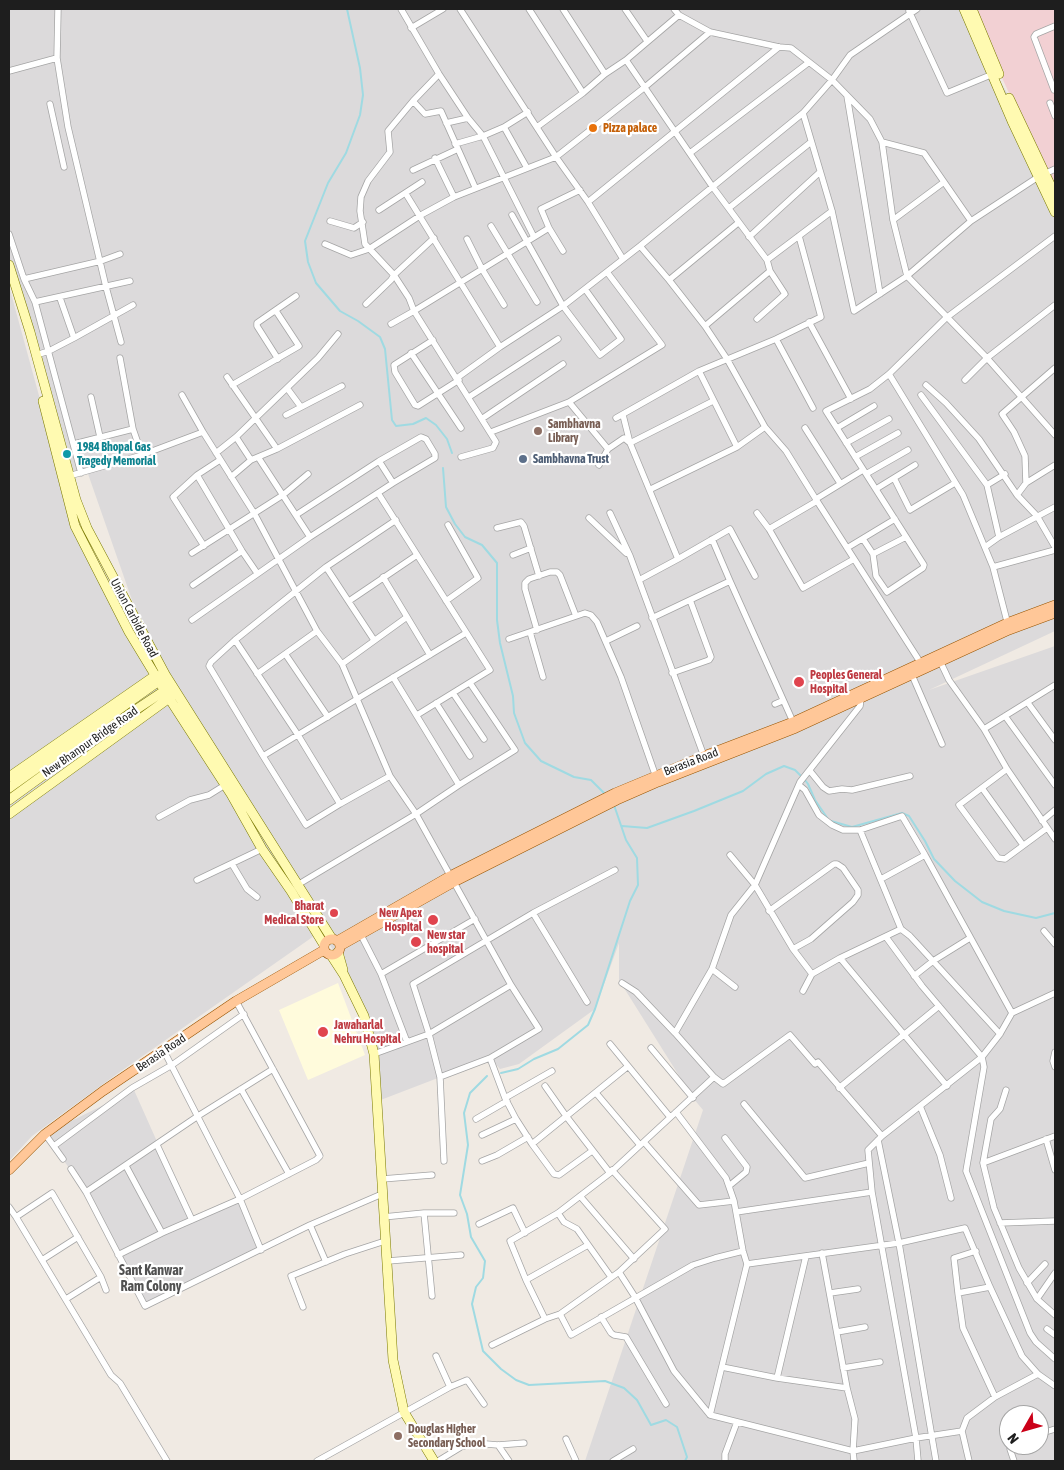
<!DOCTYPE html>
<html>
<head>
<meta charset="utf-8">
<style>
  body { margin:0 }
  #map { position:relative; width:1064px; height:1470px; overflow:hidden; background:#f0eae3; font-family:"Asap Condensed",sans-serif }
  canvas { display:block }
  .frame { position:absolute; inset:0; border:10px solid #1e1e1e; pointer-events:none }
  .north { position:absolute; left:999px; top:1405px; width:50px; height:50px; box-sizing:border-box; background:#fff; border:1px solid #a5a5a5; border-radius:50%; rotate:232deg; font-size:14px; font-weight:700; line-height:20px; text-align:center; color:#1e1e1e }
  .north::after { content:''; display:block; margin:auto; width:18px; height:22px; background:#cb0018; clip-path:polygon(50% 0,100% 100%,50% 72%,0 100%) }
</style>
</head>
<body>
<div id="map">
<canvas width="1064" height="1470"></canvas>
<div class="frame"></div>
<div class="north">N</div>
</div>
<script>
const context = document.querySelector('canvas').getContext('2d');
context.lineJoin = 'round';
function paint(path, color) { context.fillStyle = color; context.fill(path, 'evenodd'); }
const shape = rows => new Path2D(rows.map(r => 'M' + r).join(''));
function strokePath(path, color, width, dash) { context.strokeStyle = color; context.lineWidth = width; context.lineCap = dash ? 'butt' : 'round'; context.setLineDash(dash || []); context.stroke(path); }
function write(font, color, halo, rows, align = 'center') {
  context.font = font + ' "Asap Condensed",sans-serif'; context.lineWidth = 4.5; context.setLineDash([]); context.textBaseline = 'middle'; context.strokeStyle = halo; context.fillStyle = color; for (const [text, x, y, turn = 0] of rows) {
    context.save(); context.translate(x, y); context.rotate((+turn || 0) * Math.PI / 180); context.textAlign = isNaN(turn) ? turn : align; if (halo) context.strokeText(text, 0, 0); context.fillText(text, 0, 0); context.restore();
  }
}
paint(shape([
  [9,9,974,9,999,79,1035,142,1055,9,1055,631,929,690,1055,646,1055,1461,585,1461,703,1110,693,1098,619,980,619,943,595,1009,519,1064,500,1069,490,1058,378,1101,367,1015,342,959,345,956,339,959,168,697,314,936,117,1074,32,1136,9,1161,9,286,70,509,163,689,87,471,69,476,9,264],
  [1009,1415,1039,1415,1039,1445,1009,1445],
  [134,1090,192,1220,240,1199,261,1250,145,1306,86,1192,45,1134]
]), '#dcdadb');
paint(shape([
  [971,9,1055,9,1055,195]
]), '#f2d0d3');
paint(shape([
  [338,983,365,1055,308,1080,279,1010]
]), '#fffbdc');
strokePath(shape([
  [347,9,360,68,363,95,360,115,346,153,328,183,305,241,308,262,316,283,340,311,358,321,380,337,385,349,392,420,396,426,413,424,426,418,436,425,447,439,452,453],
  [443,468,446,507,455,524,465,537,482,545,497,563,497,620,500,643,513,696,514,713,525,743,541,761,574,777,591,780,605,794],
  [805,780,808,784,815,800,828,819],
  [831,821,852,827,902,813,909,816,925,841,934,859,955,881,982,902,1004,911,1036,918,1055,913],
  [622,826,647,828,694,811,743,791,766,774,784,766,795,770,801,776],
  [501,1073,518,1069,534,1059,558,1049,588,1025,595,1009,630,901,638,885,637,858,626,840,614,805],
  [487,1076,470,1093,464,1113,468,1145,460,1195,467,1214,471,1237,485,1261,483,1278,476,1287,472,1304,483,1351,501,1369,516,1380,529,1385,605,1381,624,1388,637,1400,651,1425,666,1420,677,1427,687,1457,685,1461]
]), '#9fdae2', 2);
const street = shape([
  [58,9,57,58,68,127,106,287,121,342],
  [401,9,439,74,468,118,483,136,534,237],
  [460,9,556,157,588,202,623,259],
  [529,9,583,93],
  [563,9,605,74],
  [625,9,647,41],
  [674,9,679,15,710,32,779,47,791,48,832,80,870,119,882,142,893,220,907,276,987,358,1055,435],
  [909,11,947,93,993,74],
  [411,28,443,9],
  [626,60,712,186,767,260,770,271,785,294,757,319],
  [9,71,57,58],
  [439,74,413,101,388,131,390,152,368,181,361,197,360,211,365,244,394,275,409,298,414,311,496,442,493,448,461,457],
  [1054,90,1034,37,1036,34,1055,26],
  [847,96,880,294],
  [413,101,425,114,441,111,475,187],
  [1050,103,1055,116],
  [50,104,64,167],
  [803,113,832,211,854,311,907,276,971,221,1038,177,1055,169],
  [446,123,468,118],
  [504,127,527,168],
  [537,127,583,93,605,74,626,60,679,15],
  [882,142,924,153,971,221],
  [455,144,483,136,504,127,528,112],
  [690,153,808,63],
  [435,158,454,197],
  [413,170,458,149],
  [406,194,500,347],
  [588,202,779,47],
  [729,208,811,142],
  [379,210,422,182],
  [512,215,563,306,600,355,621,339,585,289],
  [893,220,944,182],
  [330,221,354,228,363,222],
  [491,226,537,302],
  [9,234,24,279,35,302,81,473],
  [749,237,820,172],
  [467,239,482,269,504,305],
  [325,244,351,255,369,249,421,215,454,197,556,157,645,87,710,32],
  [640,246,669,280,705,326,727,359,765,427,786,451,817,501,769,529],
  [563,251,549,228,541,209,580,190],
  [767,260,832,211],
  [24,279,101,261,120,254],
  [669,280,738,223],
  [60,298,74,338],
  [35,302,130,281],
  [366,304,391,280,394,275,434,238],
  [809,322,851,399],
  [391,324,414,311,549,228],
  [705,326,770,271],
  [776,339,813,408],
  [433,340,394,365,395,372,415,405,418,406,459,380],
  [411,353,461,428],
  [36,355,49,351,74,338,133,305],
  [120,358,133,429,142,455],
  [278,359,257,326,257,323,296,296],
  [699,371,737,447],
  [889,374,963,495,993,567,1008,625],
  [227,377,277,449,360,405],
  [457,378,500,347,563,306,640,246,803,113,832,80,850,55,917,9],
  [965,380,987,358,1055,305],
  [232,385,299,346,276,311],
  [926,385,946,403,979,439,1017,495,1037,516,1055,547],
  [287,388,301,407],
  [182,395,203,432,254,513,317,631,342,664,390,776,416,814,511,985,539,1029,490,1058,440,1077],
  [921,395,987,485,999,537],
  [91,397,100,437],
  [469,397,558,339],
  [569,402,608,449],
  [286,415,342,386],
  [623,415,630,443,678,559],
  [483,418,563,364],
  [616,418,699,371,776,339,821,317,799,236],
  [805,428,840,483],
  [837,428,874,406],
  [491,432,569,402,662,345,607,272],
  [236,437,251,460,258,457,310,537],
  [846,443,889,419],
  [74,444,133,429],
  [216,453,236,437,318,358,338,334],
  [258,457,277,449],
  [855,457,898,433],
  [379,461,393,483],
  [599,465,608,449,624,438,630,443,713,401],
  [866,474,908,450],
  [197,475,242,551,257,573],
  [69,476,139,456,203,432],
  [231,477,251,460],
  [894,478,910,510,955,483],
  [1026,483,1025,456,1014,432,1002,414,1055,368],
  [987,485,1005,474],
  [651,489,737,447,765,427],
  [876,489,915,465],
  [378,493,490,670,417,715],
  [1017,495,1026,483,1055,465],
  [816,499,863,470],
  [817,501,922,665],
  [610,513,630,556,705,759],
  [757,513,769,529,803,588,854,559],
  [589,518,626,553],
  [497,528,521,522,524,526,539,576],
  [712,539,730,581,794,724],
  [863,539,873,554,876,576,887,592,923,568,924,565,826,411,870,389,889,374,946,318,1055,236],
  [204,546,173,497,197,475,220,460],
  [985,547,999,537,1055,507],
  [847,548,895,519],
  [192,553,283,495,308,474],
  [873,554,906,537],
  [513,555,531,548],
  [326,567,374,640],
  [993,567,1055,550],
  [383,577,430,655],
  [639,580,678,559,730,529,755,576],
  [193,585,242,551],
  [349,601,417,555],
  [446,601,478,578,448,525],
  [652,618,730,581],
  [192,620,310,537,393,483,435,458,435,454,426,439,421,437,379,461,296,515],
  [537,630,525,589,525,583,529,579,550,572,557,572,560,575,576,616],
  [530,632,543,677],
  [509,639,585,613,591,615,597,622,621,677,656,777],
  [235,640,298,735,340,804],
  [606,641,637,626],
  [286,655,328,717],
  [940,661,949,680,984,729,1007,769,1055,839],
  [342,664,407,617],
  [672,673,709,660,711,657,690,600],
  [257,674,317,631],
  [912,675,942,744],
  [453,693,484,739],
  [436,703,470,756],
  [1028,703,1055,740],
  [775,704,782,701],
  [1005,716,1055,785],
  [984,729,1055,685],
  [263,756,466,633],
  [1007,769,959,805,998,858,1005,859,1047,828],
  [810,771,823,787,829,791,842,789,852,790,910,776],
  [390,776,340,804,306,825,263,756,209,666,211,662,235,640,326,567,396,520],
  [459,785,515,750,470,683],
  [799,785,805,790,819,815,832,825,843,830,860,830,902,816,925,855,1012,1013],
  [982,788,1023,845],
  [159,817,190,800,209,795,225,785],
  [1042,821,1055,810],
  [860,830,901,929,910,936,1000,1034],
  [730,855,755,885,793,949,812,974,840,958,901,929],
  [232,864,247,889,257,897],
  [881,879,925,855],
  [197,880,262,849],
  [299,884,416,814,459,785,393,677],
  [769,911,834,864,837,864,843,868,858,890,858,895,853,902,811,939,793,949],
  [533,913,587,1002],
  [1044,931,1055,944],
  [361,935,381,974,407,1042],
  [886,937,922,986,982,1057,984,1067,966,1171,1030,1333,1036,1342,1055,1359],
  [840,958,947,1086],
  [712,969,735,987],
  [381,974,475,919],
  [914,976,933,961,970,938],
  [803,991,812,974],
  [675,1033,712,969,731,915,755,885,800,782,860,706,861,699],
  [610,1044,670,1117],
  [651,1048,693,1098],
  [164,1051,240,1199,261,1250],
  [1055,1052,1053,1061,1055,1067],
  [374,1054,429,1034,511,985],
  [490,1058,505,1098,516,1119,532,1144,554,1174,559,1175,592,1151],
  [714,1077,723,1084,790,1035,815,1064,818,1062,882,1136],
  [545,1086,566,1116,610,1173],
  [839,1088,939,1006],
  [241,1089,289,1174],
  [1006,1090,1000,1109,991,1119,983,1163,994,1208,1019,1268,1037,1299,1055,1315],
  [596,1093,640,1145],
  [505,1098,552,1071],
  [744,1104,805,1178,869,1163],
  [920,1106,940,1155,951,1198],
  [676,1112,726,1178,734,1201,743,1251,747,1264,710,1415],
  [476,1119,507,1101],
  [45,1134,63,1159],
  [482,1135,516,1119],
  [725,1138,747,1167,746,1172,729,1186],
  [1046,1139,1055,1170],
  [878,1140,899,1243,936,1461],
  [644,1142,699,1205,734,1201],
  [532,1144,627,1067],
  [157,1145,192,1220],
  [54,1146,132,1088,172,1065,244,1014],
  [444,1161,440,1077,429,1034,413,984,533,913,615,870],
  [482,1161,497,1155,528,1137],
  [983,1163,1055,1136],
  [126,1166,162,1233],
  [71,1169,86,1192,145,1306,310,1225,382,1194],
  [382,1179,432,1175],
  [86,1192,198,1116,273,1069],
  [580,1196,634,1259],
  [9,1207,16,1217,111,1375,120,1383,167,1461],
  [736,1212,872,1192],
  [424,1213,432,1296],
  [558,1213,564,1222,577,1229,611,1277],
  [16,1217,52,1193,101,1277,106,1290],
  [383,1217,424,1213,454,1213],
  [1000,1223,1055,1221],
  [479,1224,513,1208,525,1233],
  [310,1225,326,1262],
  [976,1251,954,1258,958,1293,963,1328,995,1397],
  [822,1253,847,1388,855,1419,853,1451,854,1461],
  [118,1255,162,1233,240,1199,316,1160,320,1156,236,1001],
  [42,1260,78,1237],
  [388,1261,461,1255],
  [747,1264,899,1243,965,1228,990,1287,1022,1356,1038,1374,1055,1386],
  [619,1272,635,1297,674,1371,710,1415,853,1451,916,1438,962,1431],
  [526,1280,588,1245],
  [1027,1283,1045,1264],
  [830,1293,858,1289],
  [958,1293,990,1287],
  [66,1299,101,1277],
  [1037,1299,1055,1273],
  [303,1307,291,1276,345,1254,385,1241],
  [560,1314,571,1335,693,1265,715,1258,743,1251],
  [601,1317,611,1333,614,1335,626,1337,666,1404],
  [545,1319,526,1280,510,1241,558,1213,610,1173,714,1077,675,1033,636,992,622,983],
  [1047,1329,1055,1335],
  [837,1332,865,1327],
  [492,1345,545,1319,560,1314,619,1272,665,1229,612,1170],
  [436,1356,450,1387],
  [722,1367,777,1378,847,1388],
  [843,1368,880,1362],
  [777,1378,806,1256],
  [1039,1434,1055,1429],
  [566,1439,576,1461],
  [498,1445,509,1461],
  [317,1461,450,1387,467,1380,484,1404],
  [438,1461,461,1447,474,1443,498,1445,524,1443],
  [613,1461,633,1449],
  [725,1461,725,1454,737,1422],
  [918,1461,916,1438,872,1192,868,1150,882,1136,982,1057,1000,1034,1012,1013,1055,993],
  [969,1461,962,1431,967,1418,995,1397,1038,1374],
  [1014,1461,1010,1449,1016,1445]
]);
const secondary = shape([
  [964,9,1012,121,1055,212],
  [972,9,999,74],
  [1009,98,1055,195],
  [9,265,30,332,76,500,87,528,166,676,332,939],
  [43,401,75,526,129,632,169,698,231,794,262,849,291,891,324,945],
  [9,777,156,675],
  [9,788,163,678],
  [9,800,104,731,170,687],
  [9,814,172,696],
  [338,952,343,970],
  [331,955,344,975,364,1016,374,1054,393,1360,404,1412,434,1461]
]);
const primary = shape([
  '324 947a8 8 0 1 1 16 0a8 8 0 1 1-16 0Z',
  [337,941,450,876,615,793,704,756,793,722,1007,623,1055,605],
  [340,946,454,882,617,800,658,782,796,728,1009,630,1055,613],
  [9,1170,45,1134,103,1091,236,1001,324,950]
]);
strokePath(street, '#a5a5a5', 7);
strokePath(secondary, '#797800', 10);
strokePath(primary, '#975400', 10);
strokePath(street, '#fff', 5.5);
strokePath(secondary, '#fffab1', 9);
strokePath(primary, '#ffc798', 9);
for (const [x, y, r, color] of [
  [593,128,5,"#e8710a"],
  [538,431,5,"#8d6e63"],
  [67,454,5,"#0f9aa8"],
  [523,459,5,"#5c6f8a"],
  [799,682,6,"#e0444e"],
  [334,913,5,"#e0444e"],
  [433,920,6,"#e0444e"],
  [416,942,6,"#e0444e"],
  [323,1032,6,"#e0444e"],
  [398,1436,5,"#8d6e63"]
]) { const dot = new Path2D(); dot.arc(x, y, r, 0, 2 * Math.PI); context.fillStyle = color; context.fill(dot); strokePath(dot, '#fff', 2); }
write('bold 12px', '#c56008', '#fff', [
  ["Pizza palace",603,128]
], 'left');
write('bold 12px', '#785e54', '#fff', [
  ["Sambhavna",548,424],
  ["Library",548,438],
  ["Douglas Higher",408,1429],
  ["Secondary School",408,1443]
], 'left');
write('bold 12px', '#0d838f', '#fff', [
  ["1984 Bhopal Gas",77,447],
  ["Tragedy Memorial",77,461]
], 'left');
write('bold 12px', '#4e5e75', '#fff', [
  ["Sambhavna Trust",533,459]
], 'left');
write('12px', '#1e1e1e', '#fff', [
  ["Union Carbide Road",134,618,62],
  ["New Bhanpur Bridge Road",90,742,-35],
  ["Berasia Road",691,762,-21],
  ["Berasia Road",161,1053,-34]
]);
write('bold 12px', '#be3a42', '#fff', [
  ["Peoples General",810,675],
  ["Hospital",810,689],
  ["Bharat",324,906,"right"],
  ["Medical Store",324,920,"right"],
  ["New Apex",422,913,"right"],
  ["Hospital",422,927,"right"],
  ["New star",427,935],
  ["hospital",427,949],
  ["Jawaharlal",334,1025],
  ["Nehru Hospital",334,1039]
], 'left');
write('bold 14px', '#515151', '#fff', [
  ["Sant Kanwar",151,1271],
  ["Ram Colony",151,1287]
]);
</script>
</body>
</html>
